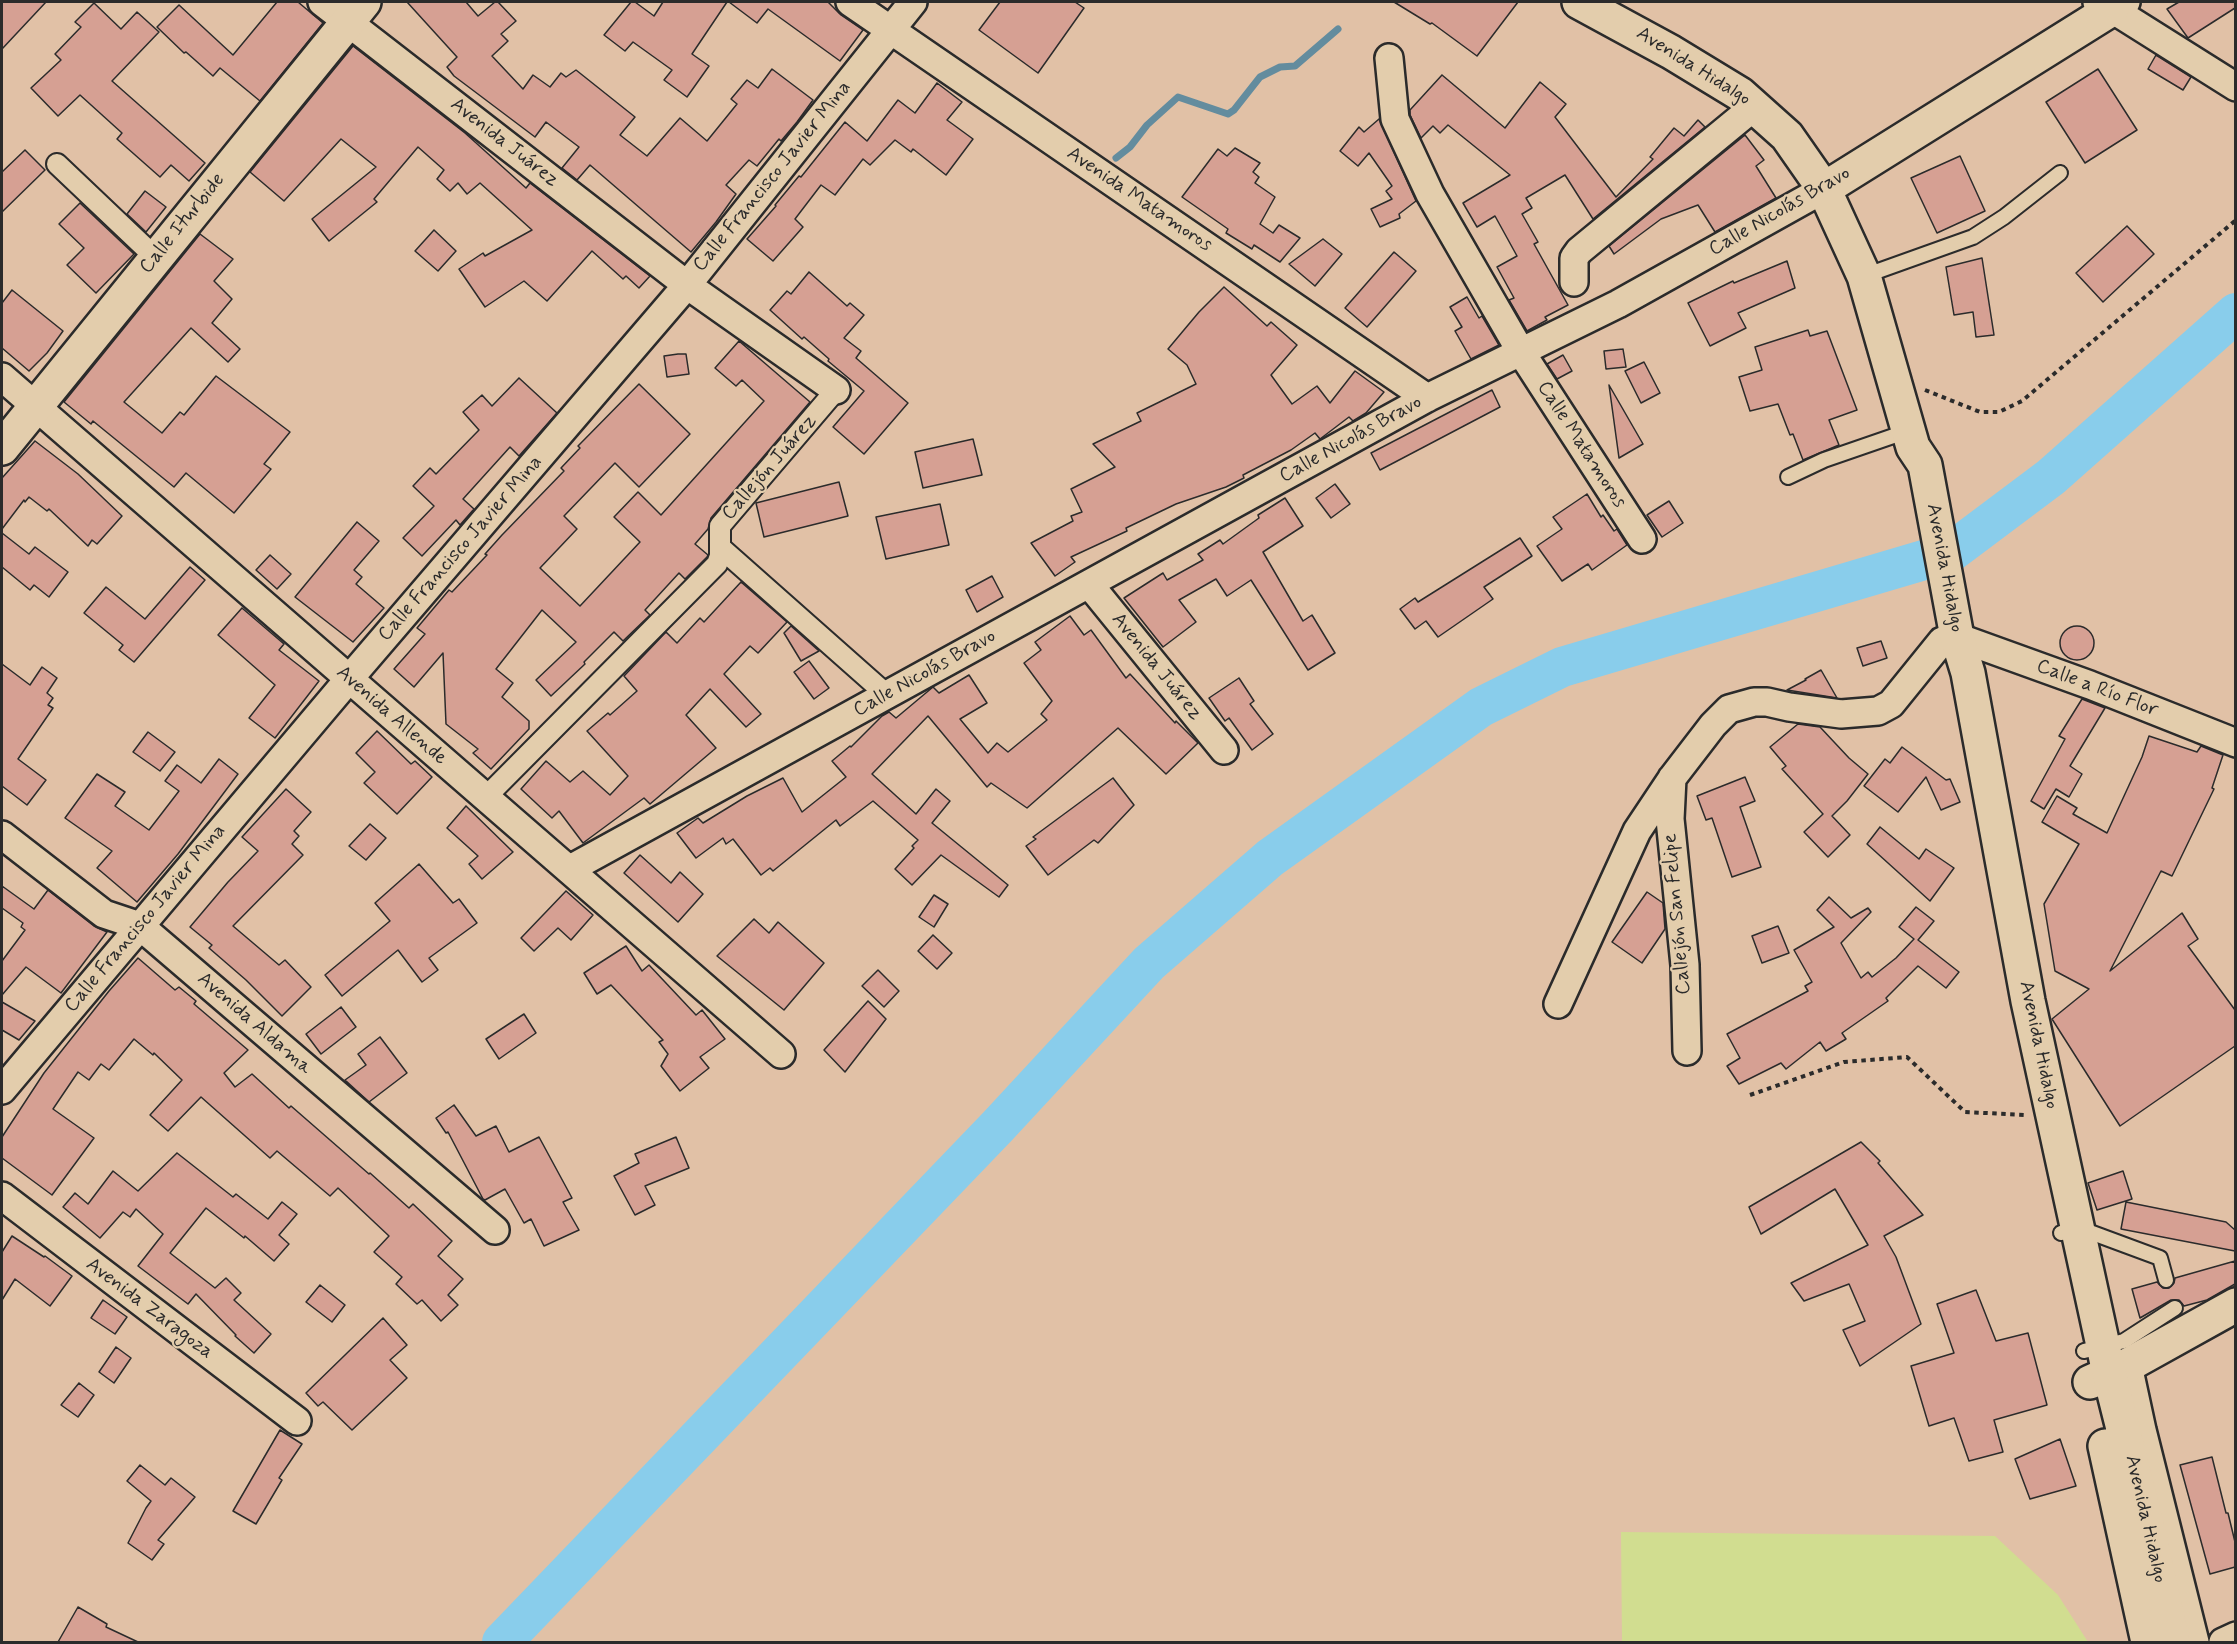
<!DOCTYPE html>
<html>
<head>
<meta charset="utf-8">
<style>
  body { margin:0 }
  #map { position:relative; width:2237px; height:1644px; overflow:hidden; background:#e1c1a6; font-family:Mynerve,sans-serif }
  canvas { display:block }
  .frame { position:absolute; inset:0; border:3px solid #2b2b2b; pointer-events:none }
</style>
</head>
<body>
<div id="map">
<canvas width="2237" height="1644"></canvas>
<div class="frame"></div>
</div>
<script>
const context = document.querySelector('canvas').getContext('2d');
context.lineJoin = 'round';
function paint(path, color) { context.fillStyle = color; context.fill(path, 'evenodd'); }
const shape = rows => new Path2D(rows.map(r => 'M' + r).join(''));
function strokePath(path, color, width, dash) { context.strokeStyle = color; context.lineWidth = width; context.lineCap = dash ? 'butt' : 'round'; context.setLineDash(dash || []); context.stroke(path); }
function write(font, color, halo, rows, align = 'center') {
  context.font = font + ' Mynerve,sans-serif'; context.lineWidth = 4.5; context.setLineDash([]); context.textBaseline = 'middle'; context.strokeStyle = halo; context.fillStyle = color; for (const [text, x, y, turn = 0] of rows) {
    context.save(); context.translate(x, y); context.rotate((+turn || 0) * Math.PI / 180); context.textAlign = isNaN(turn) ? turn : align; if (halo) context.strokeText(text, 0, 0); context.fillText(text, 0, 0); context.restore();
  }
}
paint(shape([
  [1621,1532,1995,1536,2058,1595,2088,1642,1622,1642]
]), '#d1dd90');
strokePath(shape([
  [1116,158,1130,147,1147,125,1178,97,1228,114,1234,110,1260,77,1280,67,1295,66,1338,29]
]), '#638c9e', 7);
strokePath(shape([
  [502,1642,998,1126,1149,963,1270,858,1481,707,1562,667,1951,552,2051,477,2236,313]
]), '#89cdeb', 40);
const building = shape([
  [2,2,46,2,2,49,2,2],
  [277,2,298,2,323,23,260,101,220,68,213,76,186,52,184,53,157,27,179,5,233,55,277,2],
  [407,2,466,2,478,16,495,2,498,2,516,21,501,34,508,41,492,56,523,89,533,75,550,87,561,73,566,77,576,70,635,117,620,135,647,156,680,118,707,141,737,104,731,99,747,80,758,88,772,69,813,100,797,122,781,141,779,139,757,166,749,160,726,185,736,194,716,222,691,252,590,165,577,180,562,168,579,147,546,122,535,137,454,76,447,67,457,57,407,2],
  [631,2,635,2,654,16,663,2,727,2,692,54,709,66,687,97,664,80,672,70,633,42,625,51,604,35,631,2],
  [729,2,828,2,841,15,863,30,840,61,768,9,757,23,729,2],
  [1000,2,1075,2,1084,8,1038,73,979,30,1000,2],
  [1394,2,1518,2,1477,56,1432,23,1430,24,1394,2],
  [2179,2,2235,2,2235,8,2188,38,2167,9,2179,2],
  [94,3,121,29,137,12,159,32,112,81,205,163,189,181,171,165,160,177,117,139,122,133,80,95,58,116,31,88,61,60,55,54,81,27,75,22,94,3],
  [353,46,465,133,526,188,530,183,650,276,639,288,626,276,623,279,592,251,547,301,524,281,485,307,459,269,483,253,485,256,532,230,480,183,467,194,458,183,450,191,437,179,444,170,418,147,374,199,377,202,329,241,312,219,376,167,341,139,284,201,250,172,353,46],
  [2156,55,2191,77,2183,90,2148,69,2156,55],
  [2098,69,2137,130,2085,163,2046,102,2098,69],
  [1442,75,1505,128,1540,82,1566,104,1555,117,1616,197,1653,159,1650,157,1674,128,1684,136,1698,120,1705,127,1593,219,1565,175,1526,198,1532,208,1522,214,1538,242,1534,244,1568,305,1545,317,1547,320,1527,331,1509,300,1514,298,1497,267,1517,256,1495,216,1477,227,1463,203,1510,175,1448,125,1440,133,1433,126,1421,138,1410,115,1410,110,1442,75],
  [937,83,962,102,947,120,973,139,946,175,913,149,911,152,895,140,870,165,863,159,835,195,821,185,795,219,803,227,773,261,747,239,776,206,775,205,799,176,801,177,845,122,867,141,898,100,915,113,937,83],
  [1379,119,1416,201,1399,214,1400,218,1380,227,1371,209,1392,199,1386,191,1392,186,1369,153,1358,166,1340,151,1359,127,1364,132,1379,119],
  [1745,135,1764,160,1756,166,1776,198,1715,232,1698,205,1661,219,1614,254,1609,246,1745,135],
  [1235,148,1260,163,1253,172,1259,177,1255,183,1275,197,1260,224,1273,233,1279,225,1300,238,1280,262,1254,245,1252,249,1226,233,1228,229,1182,197,1218,149,1227,156,1235,148],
  [25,150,45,170,2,212,2,172,25,150],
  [1960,156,1985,211,1937,233,1911,178,1960,156],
  [145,191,166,207,146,232,127,214,145,191],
  [80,203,134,254,96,293,67,265,84,248,59,224,80,203],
  [2127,226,2154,254,2103,302,2076,273,2127,226],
  [434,230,456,251,438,271,415,251,434,230],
  [200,234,233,259,214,281,232,299,212,323,240,349,228,362,191,328,124,402,162,433,180,412,184,415,216,376,290,432,264,464,271,469,234,513,186,473,174,487,93,421,91,424,64,402,200,234],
  [1323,239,1342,254,1315,286,1289,264,1323,239],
  [1394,252,1416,271,1367,327,1345,308,1394,252],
  [1982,258,1994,335,1976,337,1973,312,1954,315,1946,267,1982,258],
  [1787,261,1795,288,1738,313,1746,328,1710,346,1688,303,1733,281,1734,283,1787,261],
  [809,272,847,306,850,303,864,315,844,338,861,351,856,358,908,403,864,454,833,427,864,391,828,361,829,359,804,337,802,339,770,310,787,291,791,294,809,272],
  [1224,287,1267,326,1271,322,1297,345,1271,375,1292,404,1317,386,1330,403,1355,371,1384,392,1366,413,1353,421,1349,417,1320,439,1315,433,1291,450,1243,475,1244,478,1226,487,1176,504,1126,528,1127,531,1071,557,1075,562,1055,576,1031,543,1073,521,1071,516,1082,512,1071,489,1115,467,1093,444,1141,421,1137,413,1196,384,1187,365,1168,349,1199,312,1224,287],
  [12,290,63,331,47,353,29,371,2,348,2,303,12,290],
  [1467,297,1479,318,1482,316,1499,345,1471,359,1455,331,1462,327,1450,307,1467,297],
  [1808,330,1810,336,1827,331,1857,410,1829,420,1839,445,1803,460,1793,434,1790,435,1778,404,1750,411,1739,377,1762,370,1755,347,1808,330],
  [739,341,810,402,711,518,708,529,695,544,708,555,707,557,685,579,679,573,645,610,650,615,623,641,614,632,584,662,585,664,551,696,536,680,576,642,542,610,496,669,513,683,502,697,529,721,529,729,491,769,473,753,478,749,446,724,443,653,414,687,394,669,425,634,417,628,449,590,452,592,487,555,485,554,502,535,564,471,561,468,580,448,578,446,639,384,690,434,639,487,615,463,564,516,577,529,540,568,580,606,640,542,614,517,638,492,661,515,764,401,742,380,736,386,715,368,739,341],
  [1623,349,1626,367,1606,369,1604,351,1623,349],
  [678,354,686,354,689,374,667,377,664,356,678,354],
  [1563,355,1572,371,1557,379,1547,364,1563,355],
  [1644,362,1660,393,1641,403,1625,371,1644,362],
  [519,378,557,413,519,456,510,447,463,499,474,509,460,525,456,520,422,556,403,538,434,506,413,486,430,468,436,474,479,430,463,412,482,395,492,406,519,378],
  [1609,385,1643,444,1619,458,1609,385],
  [1492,390,1500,407,1380,470,1371,453,1492,390],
  [973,439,982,475,923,488,915,452,973,439],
  [35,441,78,474,122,516,97,544,92,540,88,546,49,509,47,511,29,497,25,502,24,500,2,529,2,478,35,441],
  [839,482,848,516,764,537,756,503,839,482],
  [1335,484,1350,504,1331,518,1316,498,1335,484],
  [1587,494,1601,517,1603,515,1614,531,1617,529,1627,545,1592,570,1588,564,1562,581,1537,546,1562,529,1553,517,1587,494],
  [1285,498,1303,526,1263,552,1303,621,1312,615,1335,653,1308,670,1251,580,1227,596,1216,579,1179,600,1196,622,1163,647,1124,598,1163,573,1167,580,1203,560,1198,554,1220,540,1223,544,1259,518,1258,515,1285,498],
  [1669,501,1683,523,1662,537,1647,515,1669,501],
  [940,504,949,545,886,559,876,517,940,504],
  [357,522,379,541,354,570,362,577,356,584,384,608,353,642,295,597,357,522],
  [2,533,29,554,35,547,68,572,49,597,34,585,30,590,2,567,2,533],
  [1520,538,1532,556,1484,587,1493,599,1438,637,1426,621,1415,629,1400,609,1415,598,1418,602,1520,538],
  [270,555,291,574,277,589,256,570,270,555],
  [190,567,205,580,134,662,119,650,123,645,84,613,106,587,145,619,190,567],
  [992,576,1003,597,977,612,966,590,992,576],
  [741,582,787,622,758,653,750,646,724,674,761,714,746,727,710,689,686,715,716,748,650,804,644,798,583,843,559,811,552,818,521,789,546,761,570,782,583,771,610,795,628,776,587,731,608,713,610,715,637,691,624,676,666,632,677,643,700,618,704,622,741,582],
  [242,608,284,644,279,650,319,681,275,738,249,718,275,685,218,635,242,608],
  [1070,616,1084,635,1091,630,1126,678,1130,674,1175,723,1176,721,1198,743,1166,774,1118,728,1027,808,991,783,987,787,928,716,872,774,916,814,936,789,950,801,932,823,1008,885,999,897,941,855,912,885,895,869,914,848,912,846,918,840,873,801,840,826,836,820,773,871,770,868,761,875,733,839,726,844,723,838,696,858,677,833,698,818,703,823,747,796,783,778,802,812,846,777,832,761,850,746,851,747,882,716,889,712,896,718,933,687,939,693,969,675,987,703,960,719,988,753,997,743,1008,752,1047,720,1041,714,1052,701,1024,663,1041,650,1035,642,1070,616],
  [791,626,819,651,801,661,784,633,791,626],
  '2060 643a17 17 0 1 1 34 0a17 17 0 1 1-34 0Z',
  [1881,641,1887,658,1863,666,1857,648,1881,641],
  [809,661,829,688,814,699,794,672,809,661],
  [2,664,30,685,42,667,57,678,47,693,53,698,48,705,53,708,18,759,46,780,27,805,2,786,2,664],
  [1821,670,1837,698,1787,690,1806,680,1805,679,1821,670],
  [1239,678,1254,701,1250,704,1273,734,1252,750,1229,718,1225,721,1209,698,1239,678],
  [2082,699,2105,708,2070,766,2082,774,2069,797,2056,789,2044,809,2031,801,2065,739,2059,736,2082,699],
  [1798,724,1820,727,1849,758,1868,774,1847,801,1832,816,1850,835,1828,857,1804,832,1823,814,1782,769,1786,766,1770,747,1798,724],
  [377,731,411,764,415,761,432,777,397,814,364,783,375,772,356,753,377,731],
  [148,732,175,752,160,771,133,752,148,732],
  [2149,736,2197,752,2201,746,2223,755,2212,788,2214,789,2172,876,2161,871,2110,971,2182,913,2198,939,2188,946,2235,1010,2235,1046,2120,1126,2052,1019,2089,989,2055,971,2044,904,2079,844,2042,822,2057,796,2077,808,2073,814,2107,833,2142,757,2149,736],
  [1902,747,1946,780,1950,779,1960,802,1941,810,1926,777,1898,812,1864,786,1885,759,1890,763,1902,747],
  [219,759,238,774,178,854,137,902,97,868,112,851,65,818,97,774,125,792,115,806,149,830,179,791,165,781,177,765,201,783,219,759],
  [1745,777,1755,801,1740,807,1761,867,1732,877,1712,818,1706,820,1697,796,1745,777],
  [1113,778,1134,805,1098,843,1094,840,1048,875,1026,846,1036,839,1033,837,1113,778],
  [286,789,311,812,294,831,299,836,292,844,303,855,233,926,279,965,285,960,311,987,282,1016,246,980,209,948,212,945,190,927,228,882,258,851,242,837,286,789],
  [466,806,513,852,482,879,469,864,478,856,447,828,466,806],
  [370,824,386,838,366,860,349,846,370,824],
  [1880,827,1919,859,1926,849,1954,868,1930,901,1867,844,1880,827],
  [640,855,671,883,680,872,703,894,678,922,624,873,640,855],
  [419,864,453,903,459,899,477,923,429,958,438,970,422,982,398,950,342,996,325,975,390,921,375,903,419,864],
  [2,886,34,909,48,890,94,926,107,932,61,993,26,967,2,995,2,961,25,930,21,927,23,923,2,908,2,886],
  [566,891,593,915,571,940,558,928,534,951,521,938,566,891],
  [1647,892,1663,903,1665,929,1642,963,1612,942,1647,892],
  [934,895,948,904,934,927,919,917,934,895],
  [1829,897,1851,918,1868,908,1871,912,1841,943,1861,978,1868,972,1872,977,1896,958,1914,939,1899,927,1916,907,1934,921,1918,940,1959,972,1946,988,1918,966,1886,998,1888,1001,1842,1033,1846,1039,1826,1051,1820,1042,1786,1069,1781,1063,1739,1084,1727,1066,1740,1058,1727,1034,1808,991,1805,986,1812,982,1794,950,1834,927,1817,910,1829,897],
  [754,919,769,933,778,922,824,963,784,1010,717,956,754,919],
  [1778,926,1789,953,1762,963,1752,936,1778,926],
  [933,935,952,953,937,969,918,951,933,935],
  [626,946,642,971,649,965,696,1015,702,1010,725,1039,700,1057,709,1068,680,1091,661,1066,668,1054,659,1042,663,1040,611,985,597,994,584,973,626,946],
  [138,958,175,990,179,987,196,1001,194,1004,248,1050,224,1073,235,1087,252,1074,289,1108,291,1106,369,1174,370,1173,409,1208,413,1204,452,1241,438,1256,463,1279,448,1295,458,1305,441,1321,422,1300,417,1304,396,1284,402,1277,374,1252,389,1236,338,1188,330,1196,277,1151,270,1158,201,1097,168,1131,150,1115,182,1080,154,1053,153,1055,134,1039,109,1070,101,1064,89,1080,78,1072,53,1109,94,1138,52,1195,2,1158,2,1137,44,1073,109,991,138,958],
  [878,970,899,991,884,1007,862,986,878,970],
  [868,1001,886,1019,845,1072,824,1050,868,1001],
  [2,1002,35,1021,19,1040,2,1030,2,1002],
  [341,1007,356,1027,321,1054,306,1034,341,1007],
  [524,1014,536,1033,499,1059,486,1039,524,1014],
  [380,1037,407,1073,369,1102,345,1080,366,1065,358,1054,380,1037],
  [454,1105,476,1136,496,1126,509,1152,539,1137,572,1198,563,1202,579,1230,544,1246,531,1219,524,1223,505,1189,485,1200,483,1199,448,1132,446,1133,436,1118,454,1105],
  [676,1137,689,1168,645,1186,655,1205,635,1215,614,1176,639,1163,635,1154,676,1137],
  [1861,1142,1880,1161,1878,1163,1923,1215,1884,1236,1896,1257,1921,1324,1860,1366,1843,1330,1865,1321,1849,1284,1804,1301,1791,1283,1868,1245,1835,1189,1761,1234,1749,1207,1861,1142],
  [177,1153,233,1197,236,1194,268,1219,282,1202,297,1214,279,1235,289,1244,274,1261,245,1236,244,1238,206,1208,170,1253,215,1288,226,1278,241,1293,234,1300,271,1334,254,1353,235,1336,236,1335,196,1294,188,1304,138,1266,163,1234,136,1209,130,1217,123,1212,100,1238,63,1207,75,1193,88,1204,113,1171,138,1191,177,1153],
  [2123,1171,2132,1199,2097,1210,2088,1183,2123,1171],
  [2126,1202,2226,1222,2235,1230,2235,1251,2121,1229,2126,1202],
  [12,1236,44,1257,45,1256,72,1276,50,1306,15,1279,2,1300,2,1252,12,1236],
  [2235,1261,2235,1284,2207,1300,2184,1306,2179,1300,2171,1300,2140,1318,2132,1289,2157,1282,2163,1288,2169,1288,2174,1283,2175,1278,2235,1261],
  [320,1285,345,1305,332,1322,306,1302,320,1285],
  [1976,1290,1996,1341,2028,1333,2047,1405,1994,1420,2003,1452,1969,1461,1954,1418,1929,1426,1911,1366,1954,1353,1937,1304,1976,1290],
  [103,1300,127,1317,115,1334,91,1318,103,1300],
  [383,1318,407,1345,390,1360,407,1378,352,1430,323,1402,318,1406,306,1393,383,1318],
  [116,1347,131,1358,114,1383,99,1372,116,1347],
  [79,1383,94,1395,78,1417,61,1405,79,1383],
  [280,1430,302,1444,279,1478,282,1480,256,1524,233,1511,280,1430],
  [2060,1439,2076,1486,2030,1499,2015,1459,2060,1439],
  [2212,1457,2226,1513,2228,1513,2235,1542,2235,1567,2210,1574,2180,1465,2212,1457],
  [140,1465,165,1485,171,1478,195,1497,158,1540,164,1544,152,1560,128,1543,146,1508,151,1501,127,1481,140,1465],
  [78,1607,107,1624,106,1627,138,1642,58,1642,78,1607]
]);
paint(building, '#d6a093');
strokePath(building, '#2b2b2b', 1.5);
const service = shape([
  [1864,276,1973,237,2004,217,2060,173],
  [1788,477,1824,460,1908,431],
  [2061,1233,2079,1228,2160,1258,2166,1280],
  [2084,1351,2124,1341,2175,1308]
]);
const pedestrian = shape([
  [57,164,156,258],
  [721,548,887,695],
  [485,798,717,564,720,556,720,526,836,390]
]);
const minor = shape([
  [322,2,687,285,836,390],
  [850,2,1427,398],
  [2126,2,2112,9,2236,87],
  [1389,58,1395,119,1430,194,1521,352,1642,539],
  [1574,282,1574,258,1579,251,1755,106],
  [2,377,781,1054],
  [1089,584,1224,750],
  [1672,778,1670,819,1685,965,1687,1051],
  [2,835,104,914,140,926,495,1230],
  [570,869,1427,398,1618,304,1824,189],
  [1558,1004,1637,831,1673,777,1713,725,1729,709,1754,702,1767,702,1789,707,1841,714,1878,711,1891,704,1942,641,1957,637,2090,685,2236,743],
  [2,1090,349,679,687,285,913,2],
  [2,1196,297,1421],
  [2128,1365,2142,1430,2195,1642],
  [2223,1642,2236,1636]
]);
const tertiary = shape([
  [2,448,364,2],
  [2090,1382,2128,1365,2236,1305]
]);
const primary = shape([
  [1579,2,1671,52,1740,94,1787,136,1824,189,1864,276,1913,447,1925,465,1957,637,1968,673,2028,1001,2109,1373,2150,1536,2173,1642],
  [1824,189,2112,9,2100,2],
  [2105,1446,2148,1642]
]);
strokePath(service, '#2b2b2b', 18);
strokePath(pedestrian, '#2b2b2b', 24);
strokePath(minor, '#2b2b2b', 32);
strokePath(tertiary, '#2b2b2b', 38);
strokePath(primary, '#2b2b2b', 38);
strokePath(shape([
  [1925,390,1980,412,1999,412,2022,401,2236,220],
  [1750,1095,1844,1062,1907,1057,1965,1112,2026,1115]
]), '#2b2b2b', 4, [4.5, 4.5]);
strokePath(service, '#e3cdac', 14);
strokePath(pedestrian, '#e3cdac', 20);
strokePath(minor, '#e3cdac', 27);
strokePath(tertiary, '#e3cdac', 33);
strokePath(primary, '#e3cdac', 33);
write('20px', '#2b2b2b', '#e3cdac', [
  ["Avenida Hidalgo",1693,67,32],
  ["Avenida Juárez",504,143,38],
  ["Calle Francisco Javier Mina",773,177,-51],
  ["Avenida Matamoros",1139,200,34],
  ["Calle Nicolás Bravo",1780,212,-30],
  ["Calle Iturbide",183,224,-51],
  ["Calle Nicolás Bravo",1351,440,-29],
  ["Calle Matamoros",1581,445,57],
  ["Callejón Juárez",770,468,-49],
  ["Calle Francisco Javier Mina",461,549,-49],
  ["Avenida Hidalgo",1944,568,79],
  ["Avenida Juárez",1156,667,51],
  ["Calle Nicolás Bravo",925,674,-29],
  ["Calle a Río Flor",2097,689,21],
  ["Avenida Allende",391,716,41],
  ["Callejón San Felipe",1678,914,-95],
  ["Calle Francisco Javier Mina",146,919,-50],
  ["Avenida Aldama",254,1024,41],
  ["Avenida Hidalgo",2038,1045,78],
  ["Avenida Zaragoza",149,1309,37],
  ["Avenida Hidalgo",2145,1519,77]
]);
</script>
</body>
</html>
